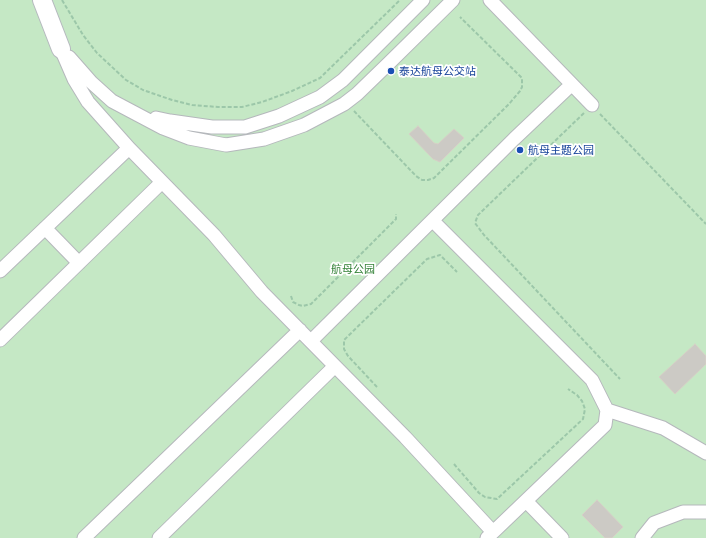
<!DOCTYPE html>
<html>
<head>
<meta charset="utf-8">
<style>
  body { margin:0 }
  canvas { display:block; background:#f1efe8 }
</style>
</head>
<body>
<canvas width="706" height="538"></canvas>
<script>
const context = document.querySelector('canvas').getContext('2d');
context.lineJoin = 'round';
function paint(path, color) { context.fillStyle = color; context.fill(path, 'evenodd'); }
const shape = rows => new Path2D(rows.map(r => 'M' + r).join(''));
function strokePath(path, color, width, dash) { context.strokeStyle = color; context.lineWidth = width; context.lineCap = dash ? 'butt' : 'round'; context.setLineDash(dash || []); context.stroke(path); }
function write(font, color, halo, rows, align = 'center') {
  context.font = font + ' Lato,"Noto Sans SC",sans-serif'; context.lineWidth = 3.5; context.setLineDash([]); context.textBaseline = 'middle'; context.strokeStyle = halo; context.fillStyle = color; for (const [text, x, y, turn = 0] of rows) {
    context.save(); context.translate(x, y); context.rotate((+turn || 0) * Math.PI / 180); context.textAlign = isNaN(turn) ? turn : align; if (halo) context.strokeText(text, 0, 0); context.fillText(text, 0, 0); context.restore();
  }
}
paint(shape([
  [0,0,706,0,706,538,0,538]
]), '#c5e8c5');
const building = shape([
  [418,126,434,143,438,144,454,129,464,138,440,162,433,159,409,134,418,126],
  [695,344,706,356,706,364,675,394,659,377,695,344],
  [597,500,623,527,612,538,605,538,582,515,597,500]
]);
paint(building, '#cccac5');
strokePath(building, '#d6d1c6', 1);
const street = shape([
  [490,0,592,105],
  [61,49,74,79,88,102,129,148,214,235,262,292,405,437,493,532],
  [69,57,91,82,112,101,163,128,189,138,226,145,264,139,304,125,344,104,357,94,389,63,453,0],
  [156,118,170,121,212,127,245,127,279,116,320,97,343,80,423,0],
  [433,221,592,380,607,410,605,425,487,538],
  [45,228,79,263],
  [0,271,129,148],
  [0,340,162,182],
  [311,341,514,139,571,85],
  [607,410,663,428,706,453],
  [526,501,562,538],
  [84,538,300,330],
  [159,538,335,366],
  [642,538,654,523,683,512,706,512]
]);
const secondary = shape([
  [42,0,61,49]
]);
strokePath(street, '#b5b8bc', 15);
strokePath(secondary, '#b6babf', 20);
strokePath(shape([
  [62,0,83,35,97,53,126,80,143,90,172,100,192,105,218,107,242,107,262,102,292,91,320,78,400,0],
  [354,111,416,176,422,180,428,180,434,178,509,104,520,91,522,87,522,78,460,17],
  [584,113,478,215,475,223,484,235,620,379],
  [600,114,706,224],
  [291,296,293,302,299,305,303,306,311,304,396,219,396,214],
  [377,387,348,356,344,349,344,340,427,259,440,255,457,272],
  [454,464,479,493,485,497,497,499,583,419,585,409,582,401,577,395,568,389]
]), '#9cc7a9', 2, [4, 2]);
strokePath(street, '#fff', 13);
strokePath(secondary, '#fff', 18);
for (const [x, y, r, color] of [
  [391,71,4,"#1a4fb4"],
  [520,150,4,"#1a4fb4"]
]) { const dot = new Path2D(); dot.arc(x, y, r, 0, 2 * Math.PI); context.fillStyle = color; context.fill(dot); strokePath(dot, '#fff', 1.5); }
write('11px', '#164399', '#fff', [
  ["泰达航母公交站",399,71],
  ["航母主题公园",528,150]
], 'left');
write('11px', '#348238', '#fff', [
  ["航母公园",353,269]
]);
</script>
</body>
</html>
